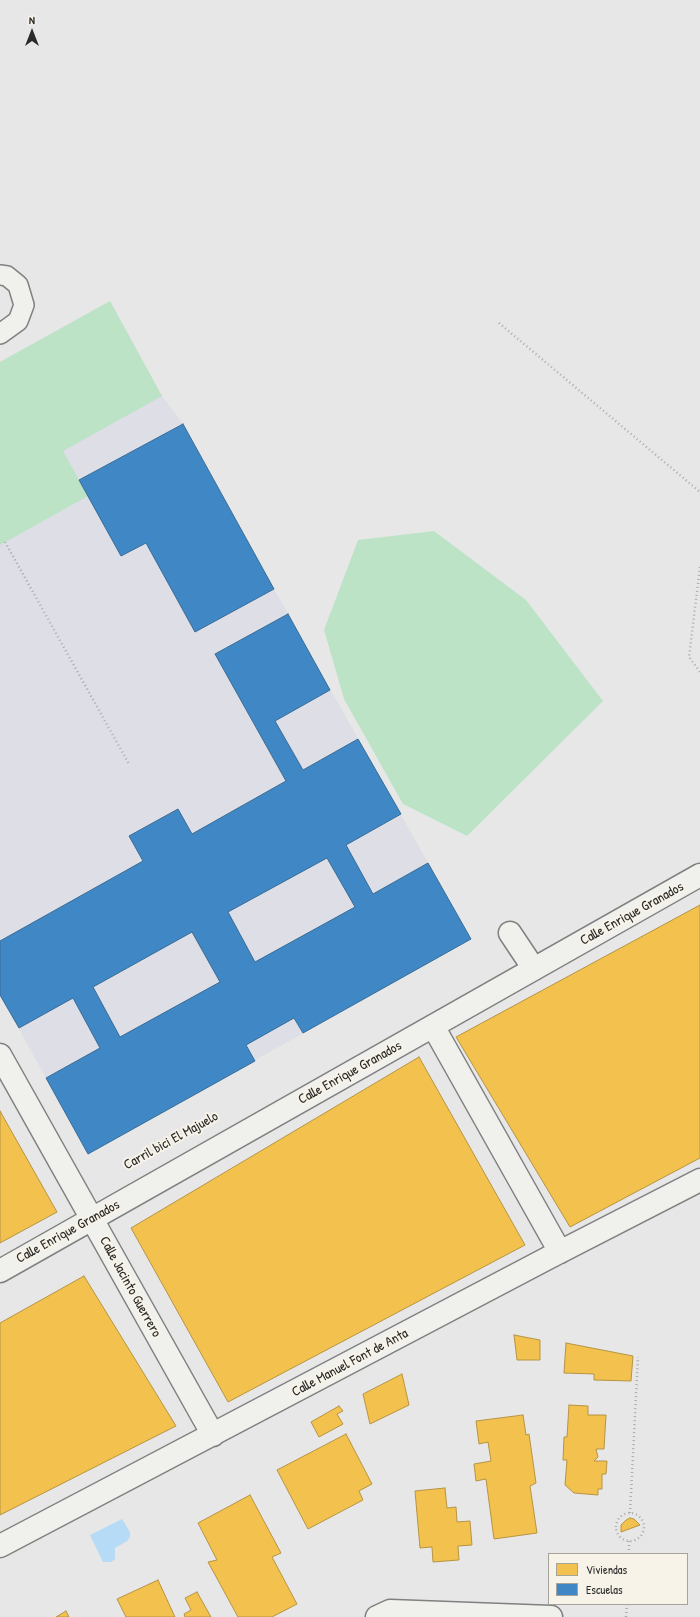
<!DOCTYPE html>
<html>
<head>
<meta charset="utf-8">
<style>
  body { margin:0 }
  #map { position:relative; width:700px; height:1617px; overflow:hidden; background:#e7e7e7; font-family:"Patrick Hand",sans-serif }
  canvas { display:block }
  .legend { position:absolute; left:548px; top:1553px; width:140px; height:52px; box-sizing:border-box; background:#f7f3e8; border:1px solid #a5a39c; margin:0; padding:5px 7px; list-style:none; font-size:12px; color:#2b2b2b }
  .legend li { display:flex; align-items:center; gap:8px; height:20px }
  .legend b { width:20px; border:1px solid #a5a39c }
  .north { position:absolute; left:12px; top:12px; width:40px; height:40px; -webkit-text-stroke:3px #f7f3e8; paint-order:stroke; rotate:0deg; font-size:11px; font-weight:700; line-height:16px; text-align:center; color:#2b2b2b }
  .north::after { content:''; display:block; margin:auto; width:14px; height:18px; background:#2b2b2b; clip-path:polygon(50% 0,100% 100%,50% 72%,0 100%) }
</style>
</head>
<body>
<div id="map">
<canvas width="700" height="1617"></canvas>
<ul class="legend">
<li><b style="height:11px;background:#f2c14e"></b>Viviendas</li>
<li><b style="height:11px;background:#3f88c5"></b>Escuelas</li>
</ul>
<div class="north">N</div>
</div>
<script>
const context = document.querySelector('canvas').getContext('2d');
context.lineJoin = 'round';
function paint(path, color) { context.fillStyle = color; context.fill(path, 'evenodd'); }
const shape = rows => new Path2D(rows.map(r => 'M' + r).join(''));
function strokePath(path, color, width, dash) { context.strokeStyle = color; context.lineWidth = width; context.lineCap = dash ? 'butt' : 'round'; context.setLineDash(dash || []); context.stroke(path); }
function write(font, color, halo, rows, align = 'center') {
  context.font = font + ' "Patrick Hand",sans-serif'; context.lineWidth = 4; context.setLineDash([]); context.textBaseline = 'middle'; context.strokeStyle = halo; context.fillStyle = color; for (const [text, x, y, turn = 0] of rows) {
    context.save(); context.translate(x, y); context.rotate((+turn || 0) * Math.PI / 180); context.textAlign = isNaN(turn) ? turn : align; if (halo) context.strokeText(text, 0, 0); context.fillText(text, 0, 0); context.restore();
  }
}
paint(shape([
  [110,301,162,396,183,424,288,614,471,939,88,1154,0,995,0,362]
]), '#dedee6');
paint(shape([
  [110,301,162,396,63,451,88,496,0,545,0,362],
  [434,531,526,600,603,701,467,836,403,804,344,699,324,630,358,540]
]), '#bde3c7');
paint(shape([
  [122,1519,130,1532,130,1537,127,1541,115,1548,115,1559,111,1562,103,1562,90,1535]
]), '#b5dbf7');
const homes = shape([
  [700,905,700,1158,570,1227,456,1037,700,905],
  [419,1057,525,1245,228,1402,131,1228,419,1057],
  [0,1111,57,1212,0,1243,0,1111],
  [84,1276,176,1426,0,1515,0,1323,84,1276],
  [514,1335,540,1340,540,1360,517,1360,514,1335],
  [566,1343,633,1356,631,1381,594,1380,594,1374,564,1373,566,1343],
  [402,1374,409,1405,370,1424,363,1394,402,1374],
  [569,1405,588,1406,588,1415,606,1415,604,1449,596,1449,598,1457,594,1461,607,1461,606,1474,602,1474,602,1489,598,1489,598,1495,574,1493,565,1485,567,1460,563,1460,564,1437,567,1437,569,1405],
  [339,1406,343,1411,337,1414,343,1424,319,1437,311,1422,339,1406],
  [523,1415,526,1435,529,1434,536,1483,530,1486,537,1533,494,1539,486,1479,476,1481,474,1464,491,1461,488,1442,479,1444,476,1421,523,1415],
  [346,1434,372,1484,359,1491,363,1500,308,1529,277,1470,346,1434],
  [445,1488,447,1508,456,1507,457,1522,470,1521,472,1545,458,1546,459,1560,433,1562,432,1547,420,1548,415,1491,445,1488],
  [250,1495,281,1553,272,1557,297,1604,272,1617,238,1617,208,1562,217,1560,198,1523,250,1495],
  [630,1518,634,1519,640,1525,621,1532,621,1525,626,1520,630,1518],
  [158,1580,175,1617,126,1617,117,1599,158,1580],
  [197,1592,211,1617,185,1617,184,1614,191,1610,185,1598,197,1592],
  [66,1611,69,1617,56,1617,66,1611]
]);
paint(homes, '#f2c14e');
strokePath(homes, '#b69444', 1);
const schools = shape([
  [183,424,274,589,195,632,146,543,121,556,79,480,183,424],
  [288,614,330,690,275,721,303,770,358,739,401,814,346,845,373,894,428,863,471,939,303,1033,294,1018,246,1045,255,1061,88,1154,46,1078,100,1048,73,998,19,1028,0,995,0,941,143,861,129,836,178,809,192,834,286,781,215,654,288,614],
  [327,858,355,907,255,962,228,912,327,858],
  [192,932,220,982,120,1037,93,987,192,932]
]);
paint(schools, '#3f88c5');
strokePath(schools, '#396c97', 1);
const lane = shape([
  [0,275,7,276,18,285,24,305,18,321,0,334]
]);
const street = shape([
  [510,933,534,969],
  [433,1026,560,1252],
  [0,1055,213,1435],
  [0,1271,700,875],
  [0,1546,548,1258,700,1180],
  [377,1617,390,1611,551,1617]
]);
strokePath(lane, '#808080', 22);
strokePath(street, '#808080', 25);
strokePath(shape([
  [499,323,700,492],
  [5,542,129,764],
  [700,567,689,657,700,672],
  [630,1513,638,1357],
  '616 1527a14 14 0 1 1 28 0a14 14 0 1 1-28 0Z',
  [629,1554,629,1540],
  [626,1617,627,1604]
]), '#acacaa', 2.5, [1, 3]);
strokePath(lane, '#f0f0ec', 19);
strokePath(street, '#f0f0ec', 22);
write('14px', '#2b2b2b', '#f7f3e8', [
  ["Calle Enrique Granados",632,914,-29],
  ["Calle Enrique Granados",350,1073,-29],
  ["Carril bici El Majuelo",171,1141,-29],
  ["Calle Enrique Granados",68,1232,-29],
  ["Calle Jacinto Guerrero",130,1287,61],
  ["Calle Manuel Font de Anta",350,1363,-28]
]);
</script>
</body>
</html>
